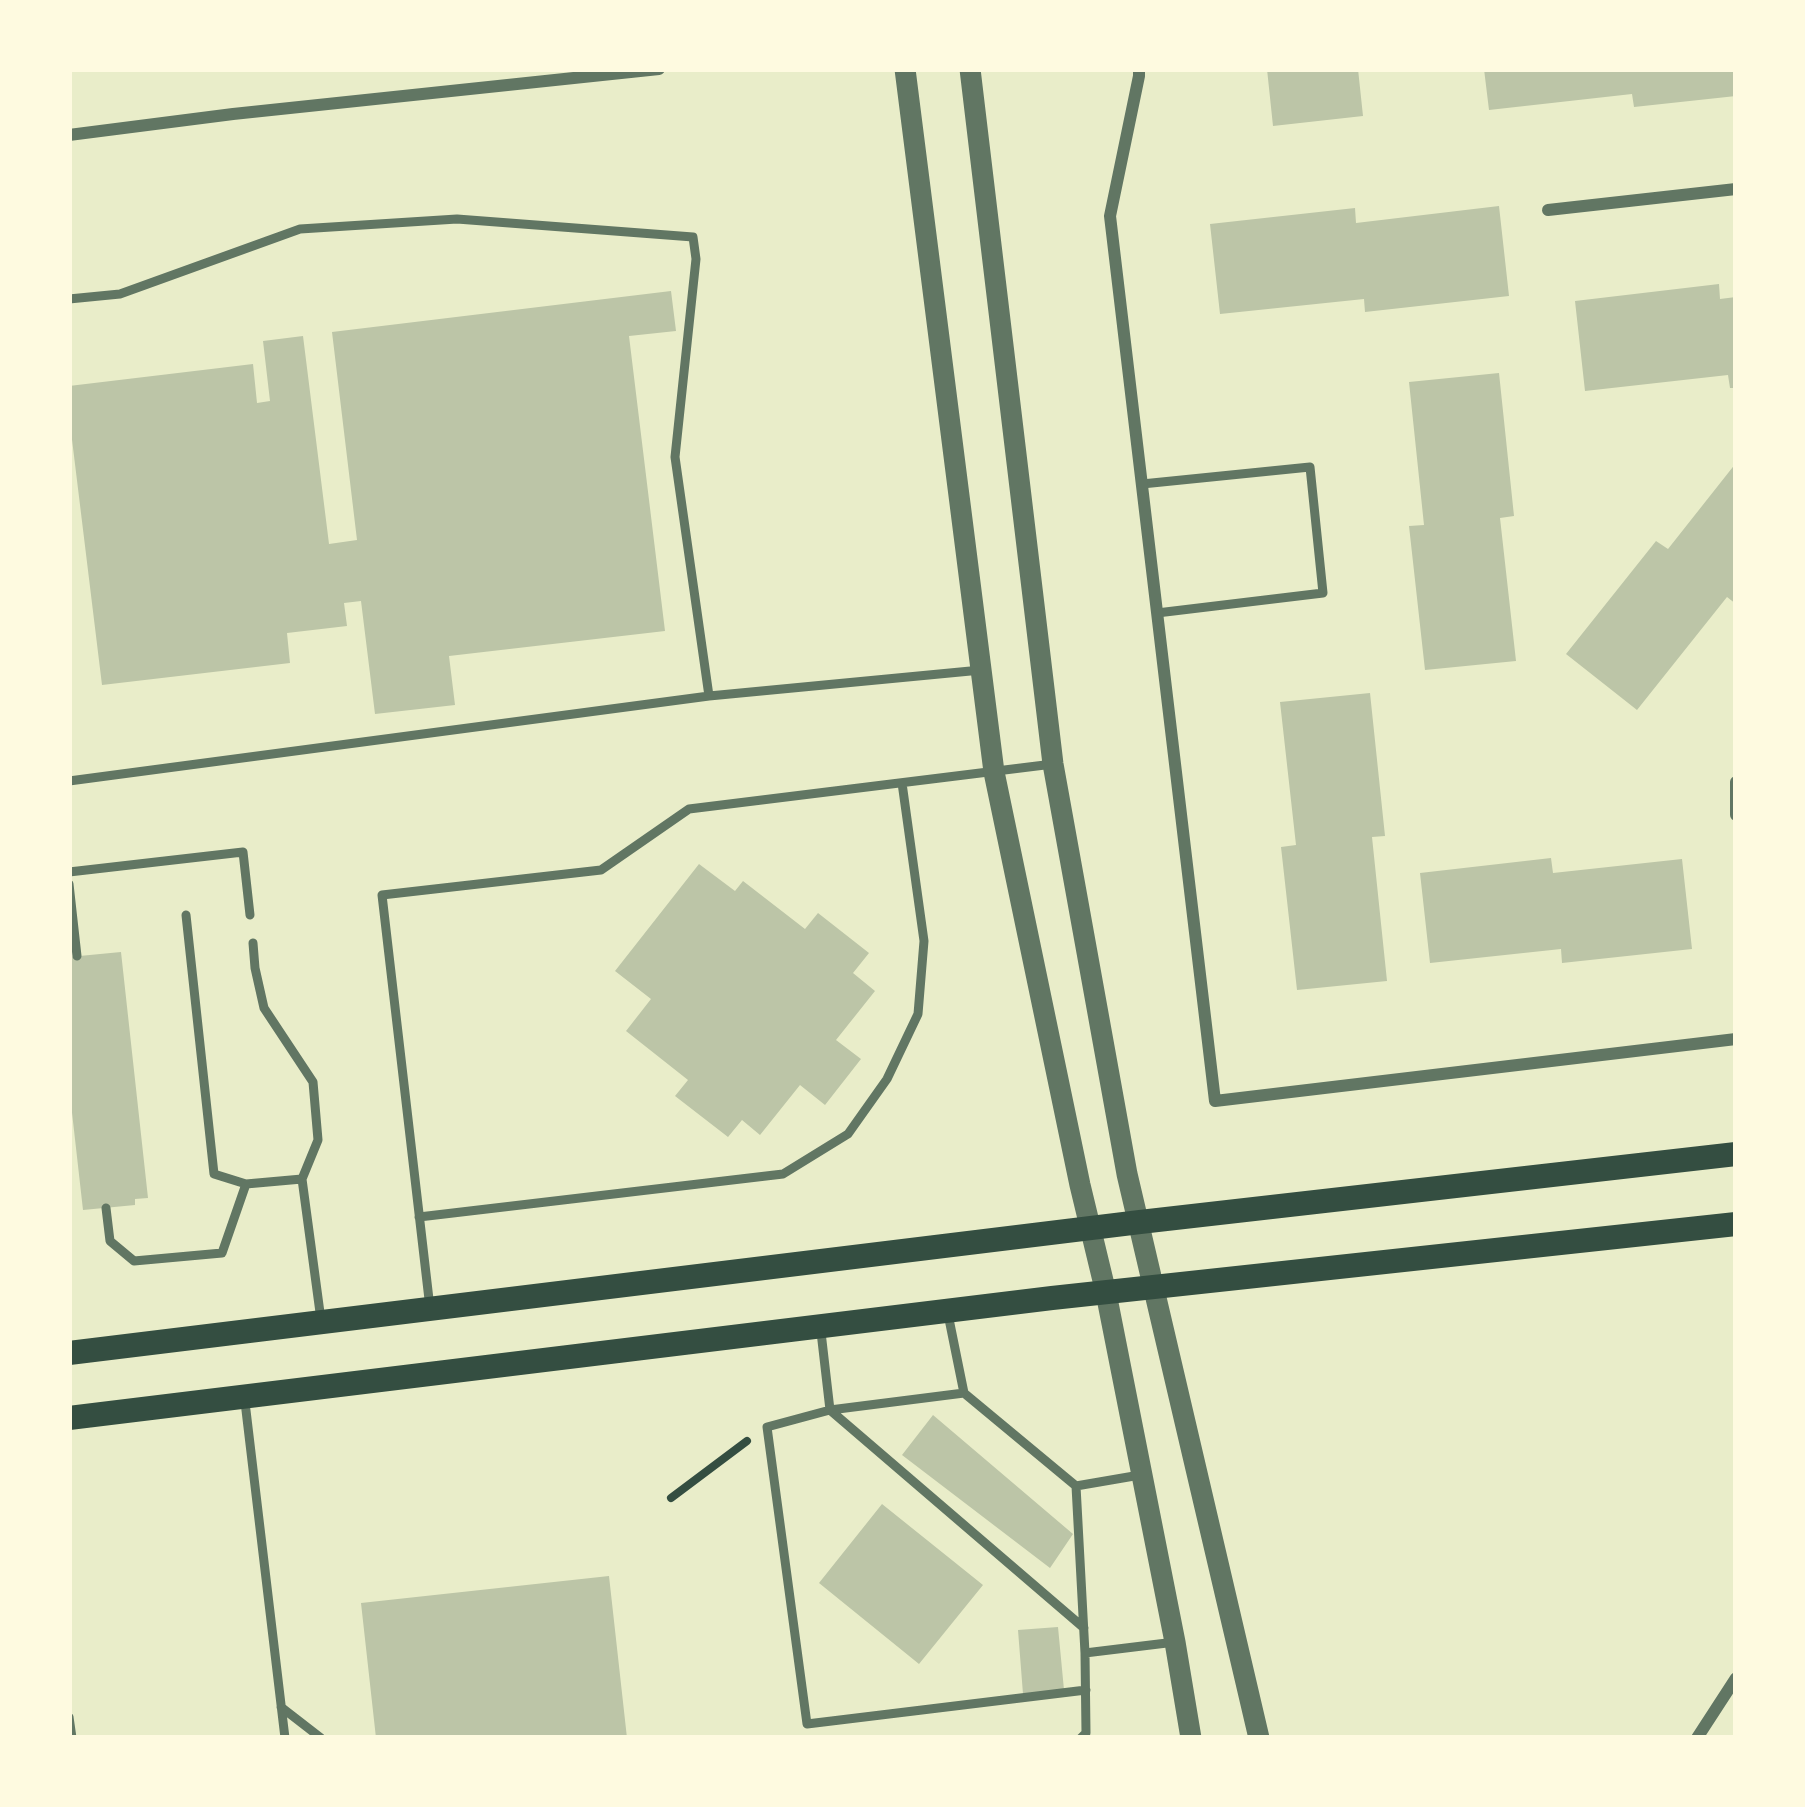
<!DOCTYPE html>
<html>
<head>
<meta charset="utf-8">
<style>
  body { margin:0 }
  #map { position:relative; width:1805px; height:1807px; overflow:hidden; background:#e9edc9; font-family:"Roboto Serif",serif }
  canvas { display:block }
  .frame { position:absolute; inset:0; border:72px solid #fefae0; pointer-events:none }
</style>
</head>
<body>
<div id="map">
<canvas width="1805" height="1807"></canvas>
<div class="frame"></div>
</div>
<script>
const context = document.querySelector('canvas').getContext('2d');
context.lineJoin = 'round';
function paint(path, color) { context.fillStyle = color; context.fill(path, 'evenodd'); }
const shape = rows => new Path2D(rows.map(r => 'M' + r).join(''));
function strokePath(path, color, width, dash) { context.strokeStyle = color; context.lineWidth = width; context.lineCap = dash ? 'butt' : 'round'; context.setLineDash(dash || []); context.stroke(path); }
paint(shape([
  [1267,69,1358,69,1363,116,1273,126],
  [1484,69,1736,69,1736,96,1634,107,1632,94,1489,110],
  [1499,206,1509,296,1365,312,1364,299,1220,314,1210,224,1355,208,1356,223],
  [1719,284,1720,299,1736,297,1736,388,1730,388,1728,375,1585,391,1575,301],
  [671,291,676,331,629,336,665,631,449,656,455,705,375,714,361,601,344,603,347,626,287,633,290,663,102,685,69,415,69,386,253,364,257,403,270,401,263,341,303,336,329,544,357,540,332,332],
  [1499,373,1514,516,1500,518,1516,661,1425,670,1409,526,1424,525,1409,382],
  [1736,463,1736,604,1727,597,1637,710,1566,654,1656,541,1668,549],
  [1370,693,1385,836,1372,837,1387,981,1297,990,1281,847,1296,845,1280,702],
  [1551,858,1553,873,1682,859,1692,949,1562,963,1561,949,1430,963,1420,873],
  [699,864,735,891,743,881,805,929,818,913,869,953,853,973,875,991,836,1040,861,1059,825,1105,800,1085,760,1135,742,1120,728,1137,675,1096,688,1080,626,1031,651,999,615,971],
  [121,952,148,1198,135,1199,135,1205,83,1210,69,1086,69,957],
  [933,1415,1073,1534,1050,1568,902,1455],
  [882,1504,983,1585,919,1664,819,1583],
  [609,1576,627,1738,376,1738,361,1603],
  [1058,1627,1064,1690,1023,1694,1018,1630]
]), '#bcc5a7');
strokePath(shape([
  [671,1498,747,1441]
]), '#344e41', 8);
strokePath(shape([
  [69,299,120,294,300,229,457,219,693,237,696,259,675,457,709,696],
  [1142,484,1310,467,1323,593,1157,613],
  [69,781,709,696,981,670],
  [69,872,243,852,250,915],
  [69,884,77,956],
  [186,915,214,1174,246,1184,302,1179,321,1320],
  [253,943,255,968,264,1008,313,1082,318,1140,302,1179],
  [106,1208,110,1241,134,1261,222,1253,246,1184],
  [419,1217,783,1174,848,1134,887,1079,918,1014,924,941,902,783],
  [430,1308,382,895,601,870,689,809,1053,764],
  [821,1332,830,1410,964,1393,948,1314],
  [964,1393,1076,1486,1140,1475],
  [245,1402,285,1738],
  [1076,1486,1085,1653,1175,1642],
  [1084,1628,830,1410,767,1427,807,1724,1086,1690],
  [281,1707,321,1738],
  [69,1717,72,1738],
  [1081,1738,1086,1733,1085,1653]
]), '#617663', 9);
strokePath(shape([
  [1139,69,1139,76,1110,216,1215,1101,1736,1039],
  [69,135,233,114,659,69],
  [1548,210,1736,189],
  [1736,782,1736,815],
  [1697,1738,1736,1678]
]), '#617663', 12);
strokePath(shape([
  [905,69,994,772,1080,1185,1106,1293,1175,1642,1191,1738],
  [970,69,1053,764,1127,1174,1259,1738]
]), '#617663', 21);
strokePath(shape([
  [69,1353,1140,1222,1736,1154],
  [69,1418,1052,1298,1736,1224]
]), '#344e41', 24);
</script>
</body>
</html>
